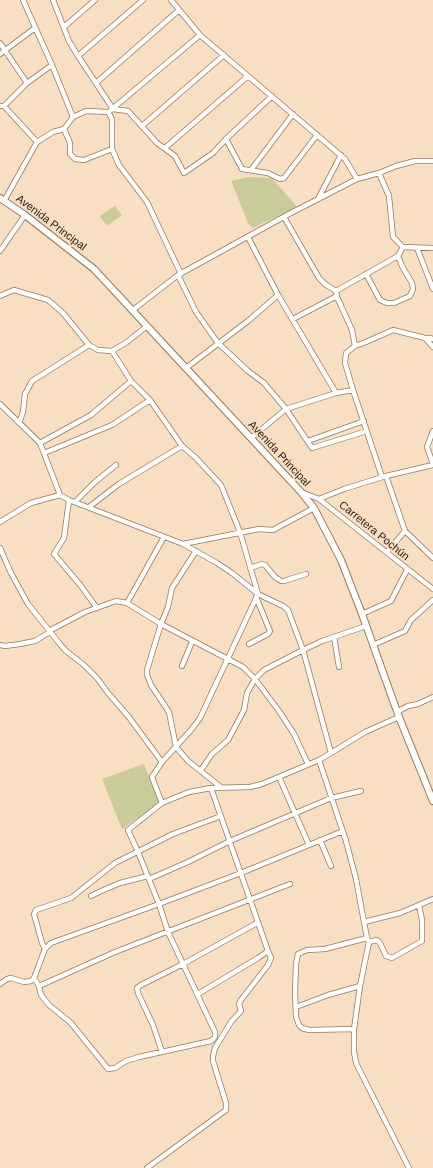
<!DOCTYPE html>
<html>
<head>
<meta charset="utf-8">
<style>
  body { margin:0 }
  canvas { display:block; background:#f8dfc2 }
</style>
</head>
<body>
<canvas width="433" height="1168"></canvas>
<script>
const context = document.querySelector('canvas').getContext('2d');
context.lineJoin = 'round';
function paint(path, color) { context.fillStyle = color; context.fill(path, 'evenodd'); }
const shape = rows => new Path2D(rows.map(r => 'M' + r).join(''));
function strokePath(path, color, width, dash) { context.strokeStyle = color; context.lineWidth = width; context.lineCap = dash ? 'butt' : 'round'; context.setLineDash(dash || []); context.stroke(path); }
function write(font, color, halo, rows, align = 'center') {
  context.font = font + ' Helvetica,sans-serif'; context.lineWidth = 4; context.setLineDash([]); context.textBaseline = 'middle'; context.strokeStyle = halo; context.fillStyle = color; for (const [text, x, y, turn = 0] of rows) {
    context.save(); context.translate(x, y); context.rotate((+turn || 0) * Math.PI / 180); context.textAlign = isNaN(turn) ? turn : align; if (halo) context.strokeText(text, 0, 0); context.fillText(text, 0, 0); context.restore();
  }
}
paint(shape([
  [248,177,272,178,297,207,253,228,248,223,231,181],
  [115,206,122,215,107,226,100,216],
  [144,764,160,803,122,829,102,779]
]), '#c9cb99');
const minor = shape([
  [23,0,52,65,73,117,86,111,108,112,112,119,112,149,119,165,147,202,181,274],
  [53,0,69,41,78,56,113,109,128,111,157,143,175,156,184,173,213,153,226,139,272,96],
  [171,0,200,35,345,159,357,179],
  [64,27,95,0],
  [0,43,27,83],
  [0,54,35,28],
  [78,56,143,0],
  [96,83,179,10],
  [0,106,4,106,37,142],
  [4,106,27,83,52,65],
  [111,110,200,35],
  [142,126,224,55],
  [64,129,73,117],
  [226,139,242,169,268,173,280,179,284,178,317,135],
  [165,148,248,76],
  [251,170,293,114],
  [379,173,396,166,415,161,433,161],
  [318,199,341,155],
  [4,201,37,142,53,132,64,129,70,143,70,154,75,159,84,160,112,149],
  [284,217,319,278,325,284,336,291],
  [403,247,433,248],
  [417,248,433,289],
  [0,251,25,215],
  [366,274,380,300,387,303,394,303,410,296,413,289,412,283,402,266,398,256],
  [178,275,196,312,218,343,248,371,264,383,286,409,312,448,367,431],
  [278,295,336,393],
  [0,296,14,290,48,300,63,313,89,345,98,350,112,351,131,381,150,400,182,446,196,458,221,485,240,532,258,594,200,718,191,730,162,762,152,777,153,780,162,803,189,792,211,788,250,787,262,784,319,760,331,753],
  [133,310,178,275,289,214,357,179,379,173,389,196,393,237,403,247,398,256,336,291,337,297,352,330,355,346,346,353,345,363,353,390,382,477],
  [293,319,337,296],
  [425,338,430,338,433,339],
  [355,346,366,342,393,330,425,338,433,347],
  [112,351,127,342,147,326],
  [186,368,248,321,278,295,248,237],
  [0,404,40,443,60,495],
  [19,423,23,412,25,394,32,381,89,345],
  [433,431,427,447,433,464],
  [251,438,286,409,336,393,353,390],
  [308,441,364,421],
  [40,443,91,415,131,381],
  [44,453,112,425,150,400],
  [386,476,405,531,433,558],
  [301,492,319,499,433,589],
  [319,499,344,489,386,476,433,465],
  [69,500,64,538,54,554,81,586,97,608],
  [75,502,95,482,116,465],
  [89,507,119,484,182,446],
  [0,522,31,503,60,495,69,500,183,544,217,563,232,573,258,594,283,606,288,610,303,650,264,670,255,679,247,693,244,710,228,740,212,754,201,770],
  [183,544,259,529,273,530,314,508],
  [0,548,11,573,28,604,59,643,66,651,84,665,97,678,108,693,128,716,162,762],
  [196,551,172,588,168,607,161,624,147,670,147,675,151,685,169,712,176,747,188,761,222,788],
  [387,552,405,531],
  [250,568,262,564,265,565,275,577,281,581,284,581,306,574],
  [127,603,164,537],
  [362,614,391,601,407,570],
  [366,626,322,641,303,650,331,753,365,732,399,717],
  [49,631,85,612,116,601,127,603,161,624,243,667,255,679,279,711,294,734,308,764],
  [334,637,339,667],
  [249,644,268,634,270,631,256,597],
  [0,645,5,646,20,644,35,641,50,632],
  [373,645,405,631,411,620,433,600],
  [182,666,192,642],
  [397,712,408,706,418,704,433,697],
  [319,760,346,841,356,879,367,938,369,942,360,986,354,1029,354,1052,356,1063,409,1168],
  [279,777,309,845],
  [320,840,331,866],
  [149,879,188,862,230,841,331,798,361,791],
  [91,896,99,892,120,883,148,876],
  [364,922,400,913,433,899],
  [369,942,377,940,380,943,386,956,392,958,422,941,422,920,419,905],
  [45,949,42,943,34,914,36,910,71,898,115,863,173,834,221,816],
  [34,978,39,986,115,952,290,884],
  [0,984,7,979,11,978,24,982,31,981,34,978,45,949,51,943,159,904,241,873,343,831],
  [39,986,41,995,49,1005,71,1023,108,1069,115,1068,126,1061,139,1057,211,1041,215,1037,215,1032,168,932,159,904,138,852,128,830,162,803],
  [198,994,258,958,268,951,211,788],
  [296,1007,328,995,360,986],
  [354,1029,309,1030,302,1028,299,1025,296,1017,295,992,296,964,298,954,307,950,325,949,367,938],
  [162,1052,153,1025,138,993,137,988,141,985,183,964,257,923],
  [147,1168,226,1110,226,1103,213,1061,213,1056,215,1048,231,1022,241,1011,239,1004,241,1000,268,965,271,958,268,951]
]);
const secondary = shape([
  [0,198,25,215,94,269,301,492,314,508,341,560,362,614,399,717,433,801]
]);
strokePath(minor, '#907a5f', 6);
strokePath(secondary, '#907a5f', 8);
strokePath(minor, '#fff', 4.5);
strokePath(secondary, '#fff', 6);
write('11px', '#2b2217', '#f8dfc2', [
  ["Avenida Principal",51,223,37],
  ["Avenida Principal",279,454,47],
  ["Carretera Pochún",374,531,39]
]);
</script>
</body>
</html>
